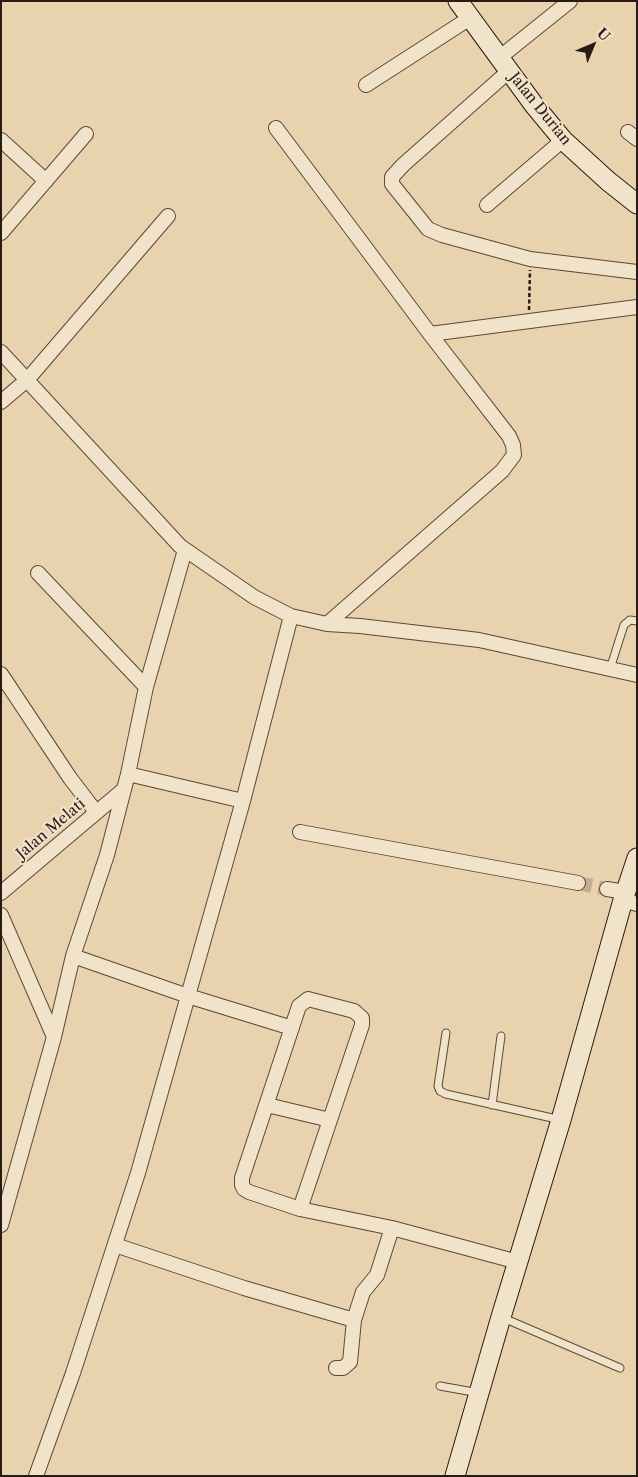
<!DOCTYPE html>
<html>
<head>
<meta charset="utf-8">
<style>
  body { margin:0 }
  #map { position:relative; width:638px; height:1477px; overflow:hidden; background:#e9d2ae; font-family:"Libre Caslon Text",serif }
  canvas { display:block }
  .frame { position:absolute; inset:0; border:2px solid #2a1a14; pointer-events:none }
  .north { position:absolute; left:568px; top:20px; width:50px; height:50px; -webkit-text-stroke:4px #f1e2ca; paint-order:stroke; rotate:45deg; font-size:14px; font-weight:700; line-height:20px; text-align:center; color:#2a1a14 }
  .north::after { content:''; display:block; margin:auto; width:18px; height:22px; background:#2a1a14; clip-path:polygon(50% 0,100% 100%,50% 72%,0 100%) }
</style>
</head>
<body>
<div id="map">
<canvas width="638" height="1477"></canvas>
<div class="frame"></div>
<div class="north">U</div>
</div>
<script>
const context = document.querySelector('canvas').getContext('2d');
context.lineJoin = 'round';
const shape = rows => new Path2D(rows.map(r => 'M' + r).join(''));
function strokePath(path, color, width, dash) { context.strokeStyle = color; context.lineWidth = width; context.lineCap = dash ? 'butt' : 'round'; context.setLineDash(dash || []); context.stroke(path); }
function write(font, color, halo, rows, align = 'center') {
  context.font = font + ' "Libre Caslon Text",serif'; context.lineWidth = 4; context.setLineDash([]); context.textBaseline = 'middle'; context.strokeStyle = halo; context.fillStyle = color; for (const [text, x, y, turn = 0] of rows) {
    context.save(); context.translate(x, y); context.rotate((+turn || 0) * Math.PI / 180); context.textAlign = isNaN(turn) ? turn : align; if (halo) context.strokeText(text, 0, 0); context.fillText(text, 0, 0); context.restore();
  }
}
strokePath(shape([
  [578,883,607,889]
]), '#c3ad8f', 14, [14, 7]);
const lane = shape([
  [610,669,624,625,630,620,637,621],
  [446,1033,438,1086,440,1091,446,1094,561,1120],
  [492,1105,501,1036],
  [501,1317,620,1368],
  [440,1386,479,1393]
]);
const street = shape([
  [499,58,570,1],
  [509,71,403,165,392,177,392,184,428,229,442,235,530,259,637,272],
  [366,85,470,18],
  [276,128,430,334,509,436,513,445,514,455,502,471,327,624],
  [628,132,637,139],
  [1,140,46,181],
  [487,205,563,140],
  [1,233,86,134],
  [430,334,637,307],
  [1,352,180,546,254,597,291,616,327,624,360,626,479,640,637,675],
  [1,402,27,380,168,216],
  [38,573,146,687],
  [1,674,70,778,96,812],
  [128,774,243,801],
  [300,832,578,883],
  [607,889,625,892],
  [1,893,123,790],
  [623,900,637,904],
  [1,915,54,1037],
  [73,956,188,996,292,1028],
  [267,1105,330,1120],
  [300,1209,362,1025,362,1018,354,1011,308,999,299,1006,242,1178,242,1185,244,1189,249,1192,300,1209,392,1228,518,1262],
  [1,1225,54,1037,73,956,107,855,128,774,146,687,185,550],
  [115,1245,244,1288,354,1320],
  [336,1368,343,1368,350,1362,354,1320,363,1292,377,1275,392,1228],
  [36,1476,73,1373,138,1173,243,801,291,616]
]);
const secondary = shape([
  [458,1,534,105,563,140,608,181,637,204],
  [455,1476,501,1317,561,1120,623,900,637,858]
]);
strokePath(lane, '#5a483a', 9);
strokePath(street, '#5a483a', 16);
strokePath(secondary, '#2a1a14', 21);
strokePath(shape([
  [529,310,530,270]
]), '#2a1a14', 2.5, [4, 2.5]);
strokePath(lane, '#f1e2ca', 7);
strokePath(street, '#f1e2ca', 14);
strokePath(secondary, '#f1e2ca', 19);
write('15px', '#2a1a14', '#f1e2ca', [
  ["Jalan Durian",540,109,51],
  ["Jalan Melati",51,829,-40]
]);
</script>
</body>
</html>
